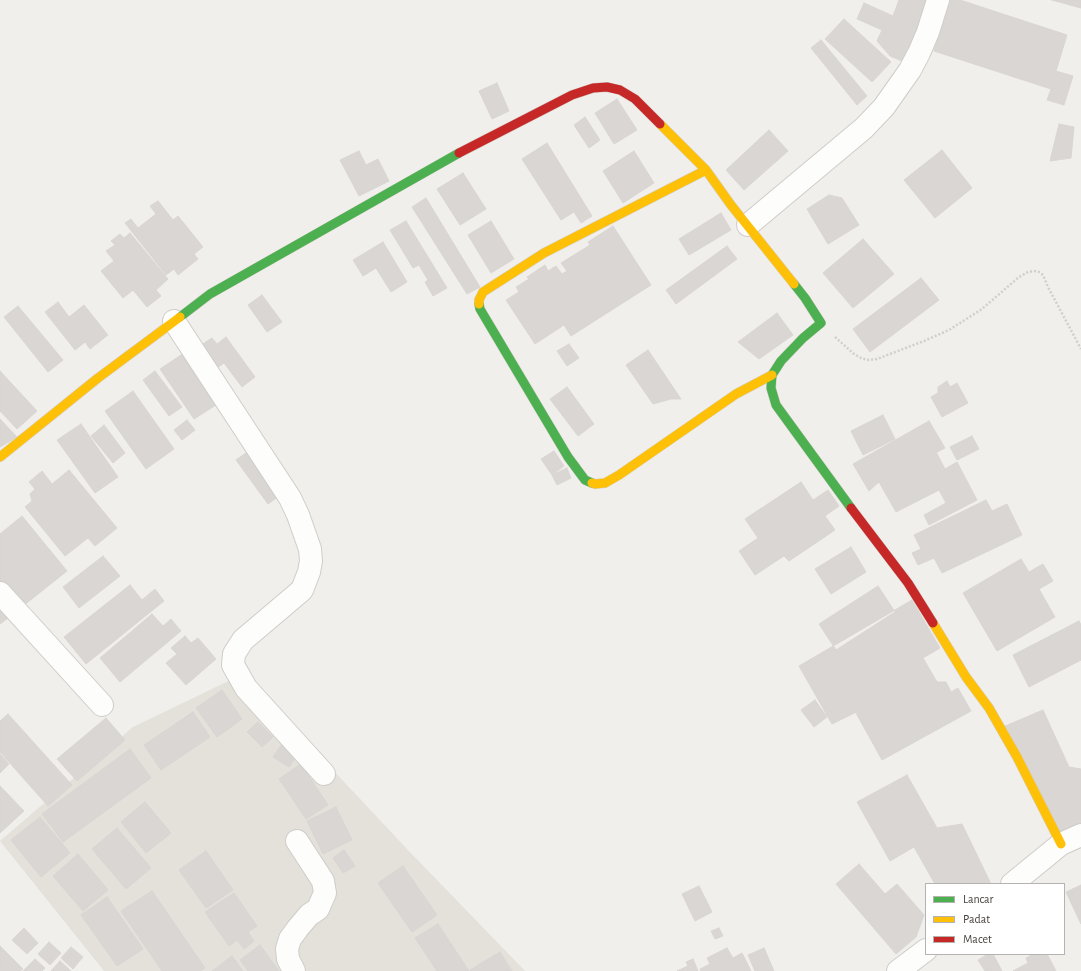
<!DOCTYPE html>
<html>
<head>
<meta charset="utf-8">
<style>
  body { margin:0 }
  #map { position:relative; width:1081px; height:971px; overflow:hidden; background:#f1efec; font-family:"Alegreya Sans",sans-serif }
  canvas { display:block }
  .legend { position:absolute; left:925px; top:883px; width:140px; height:72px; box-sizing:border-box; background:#fff; border:1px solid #b5b2b0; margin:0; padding:5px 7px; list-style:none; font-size:12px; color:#463f39 }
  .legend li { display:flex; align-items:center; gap:8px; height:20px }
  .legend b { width:20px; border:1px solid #b5b2b0 }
</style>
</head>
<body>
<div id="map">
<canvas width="1081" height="971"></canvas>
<ul class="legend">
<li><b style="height:5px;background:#4caf50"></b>Lancar</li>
<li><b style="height:5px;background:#ffc107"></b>Padat</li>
<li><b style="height:5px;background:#c62828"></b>Macet</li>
</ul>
</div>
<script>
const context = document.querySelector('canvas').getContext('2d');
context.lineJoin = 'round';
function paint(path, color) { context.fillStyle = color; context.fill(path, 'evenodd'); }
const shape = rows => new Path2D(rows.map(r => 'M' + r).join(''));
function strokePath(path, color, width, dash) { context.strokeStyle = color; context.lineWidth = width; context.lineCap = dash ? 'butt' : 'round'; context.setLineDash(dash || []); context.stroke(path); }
paint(shape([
  [243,674,407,849,525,971,104,971,0,841,133,727]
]), '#e4e0da');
const building = shape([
  [899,0,933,0,922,29,893,16,899,0],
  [951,0,960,0,1067,35,1056,71,1073,76,1064,105,1047,100,1051,89,934,51,951,0],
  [1052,0,1081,0,1081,8,1052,0],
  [864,3,922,29,907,63,890,56,877,41,882,30,857,19,864,3],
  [844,19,891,62,872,82,825,39,844,19],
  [821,40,867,96,857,105,811,48,821,40],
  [497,83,509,111,492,119,479,91,497,83],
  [617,99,637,130,614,144,595,113,617,99],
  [585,117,600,140,589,148,574,125,585,117],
  [1059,124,1074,127,1071,158,1050,161,1059,124],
  [769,130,788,151,744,190,726,170,769,130],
  [547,143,592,216,581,223,574,212,561,220,522,159,547,143],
  [942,150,972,188,935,218,904,180,942,150],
  [359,151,366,165,378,159,389,181,359,196,340,160,359,151],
  [634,151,654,183,623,203,603,171,634,151],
  [463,173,486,209,460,225,437,189,463,173],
  [829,195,842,198,859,225,828,244,807,209,829,195],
  [426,198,480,287,467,294,412,207,426,198],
  [158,201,173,220,178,216,203,247,194,254,198,259,178,275,174,269,166,275,125,223,131,219,138,228,156,214,150,206,158,201],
  [721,213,731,230,689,255,679,239,721,213],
  [406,221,447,288,433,296,425,282,428,280,419,265,413,268,390,230,406,221],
  [491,221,514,259,491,273,468,235,491,221],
  [613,226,651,285,571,336,564,325,535,344,506,300,519,292,516,287,529,279,527,277,545,265,548,271,556,266,562,274,567,271,561,263,590,245,588,242,613,226],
  [130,233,168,279,156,290,161,296,147,307,133,290,123,298,101,271,114,261,106,251,115,245,111,241,120,234,124,238,130,233],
  [863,239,894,274,853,308,823,273,863,239],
  [383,242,407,282,391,292,376,268,363,276,353,260,383,242],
  [727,246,737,259,676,304,666,290,727,246],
  [921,278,939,300,870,352,853,329,921,278],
  [262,295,282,322,267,332,248,305,262,295],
  [58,302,69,317,84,305,108,335,90,349,85,342,75,350,45,312,58,302],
  [18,306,63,360,48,372,4,317,18,306],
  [777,313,793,335,759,359,738,342,777,313],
  [226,337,255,377,242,387,224,363,214,370,198,347,212,338,217,344,226,337],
  [569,344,579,358,567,366,557,351,569,344],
  [648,350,681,399,671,399,653,404,626,365,648,350],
  [184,353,219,403,194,419,160,369,184,353],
  [0,371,37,411,17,429,0,411,0,371],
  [155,371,182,407,169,416,143,380,155,371],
  [947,381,950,387,957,383,968,403,942,417,931,397,938,393,938,387,947,381],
  [567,387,594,424,578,436,550,399,567,387],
  [133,391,174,449,146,469,105,411,133,391],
  [883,415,895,439,863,455,851,431,883,415],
  [0,419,17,437,0,447,0,419],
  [187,420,195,430,182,440,174,430,187,420],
  [929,421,945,448,879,482,869,491,853,464,929,421],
  [81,424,118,477,95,493,57,440,81,424],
  [104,425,125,453,113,463,91,436,104,425],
  [972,436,979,449,957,460,950,447,972,436],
  [250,450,282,494,268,504,236,460,250,450],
  [554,451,564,466,552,475,541,459,554,451],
  [936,452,945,469,957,462,977,500,929,525,924,515,946,503,939,490,896,512,879,482,936,452],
  [567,468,571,478,557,485,552,475,567,468],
  [69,470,117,528,95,546,88,538,65,556,25,507,32,501,30,494,35,489,29,482,42,471,52,484,69,470],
  [801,482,813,500,828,490,839,506,825,516,835,530,789,561,784,556,755,575,739,551,758,538,745,519,801,482],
  [986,500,992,511,1007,504,1022,535,942,573,934,558,918,565,912,553,921,549,914,535,986,500],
  [22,516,67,571,18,610,0,588,0,534,22,516],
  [851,547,866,572,831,594,815,569,851,547],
  [103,556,120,576,79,608,63,587,103,556],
  [1021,559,1029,572,1043,564,1053,581,1039,589,1055,617,997,651,963,593,1021,559],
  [130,585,142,600,155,589,164,601,86,664,64,637,130,585],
  [878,586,895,612,836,650,819,624,878,586],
  [912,600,940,648,923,658,937,682,946,682,951,692,958,688,971,711,882,760,856,713,887,697,832,724,799,666,912,600],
  [0,606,12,615,0,624,0,606],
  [152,614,163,626,171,619,181,631,120,682,100,658,152,614],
  [1079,621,1081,625,1081,660,1029,687,1013,655,1079,621],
  [185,636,191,643,198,638,216,659,186,685,166,663,177,654,171,648,185,636],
  [222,690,242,719,217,737,196,708,222,690],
  [815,700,827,717,814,727,801,710,815,700],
  [1043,710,1069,767,1081,769,1081,836,1057,847,1003,727,1043,710],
  [193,712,210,737,161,770,144,745,193,712],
  [8,714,72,785,48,806,0,752,0,721,8,714],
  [106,718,125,740,77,781,57,759,106,718],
  [258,722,273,737,262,747,247,732,258,722],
  [282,744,298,754,289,767,273,757,282,744],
  [130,749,151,778,63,842,42,814,130,749],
  [0,754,9,764,0,773,0,754],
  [301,764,328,805,306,819,279,779,301,764],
  [907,775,937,828,962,824,991,884,935,884,914,847,890,861,857,802,907,775],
  [0,786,24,811,0,833,0,786],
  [145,802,171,833,146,853,121,822,145,802],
  [336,807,352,840,323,854,307,821,336,807],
  [40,817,70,853,41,877,11,840,40,817],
  [117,828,151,868,126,889,92,849,117,828],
  [344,850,355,866,343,873,333,858,344,850],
  [206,851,233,890,206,908,179,870,206,851],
  [78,854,108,890,83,911,53,876,78,854],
  [859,864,885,894,897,884,924,915,916,937,896,954,836,884,859,864],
  [403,866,437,915,412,932,378,883,403,866],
  [1081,885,1081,924,1066,892,1081,885],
  [699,886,712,912,695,921,682,894,699,886],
  [152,891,205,968,200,971,162,971,121,911,152,891],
  [234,893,257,926,248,932,254,941,244,949,237,940,229,946,205,912,234,893],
  [107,897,143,949,117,966,81,915,107,897],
  [438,924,469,971,437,971,415,938,438,924],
  [24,928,38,943,27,954,12,940,24,928],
  [719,928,723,936,715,939,711,931,719,928],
  [49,942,61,953,50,965,38,954,49,942],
  [260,945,279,971,248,971,240,960,260,945],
  [0,946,23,969,20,971,0,971,0,946],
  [71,947,83,957,73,969,61,958,71,947],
  [727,948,733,958,742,953,751,971,701,971,700,969,710,964,707,958,727,948],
  [764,948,774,971,755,971,748,955,764,948],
  [500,952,512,971,471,971,470,970,500,952],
  [988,954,993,954,1002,971,985,971,978,960,988,954],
  [1034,954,1047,954,1056,971,1013,971,1028,963,1026,958,1034,954],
  [232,956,243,971,212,971,232,956],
  [35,959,45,968,42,971,23,971,35,959],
  [693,959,698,971,677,971,688,966,686,962,693,959],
  [60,961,71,971,51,971,60,961]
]);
paint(building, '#d9d6d3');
strokePath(building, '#d9d5d2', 1);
const street = shape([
  [748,225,864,128,884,107,910,70,919,53,928,32,938,0],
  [174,321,290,498,298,515,310,549,311,561,309,572,302,590,243,640,234,654,233,665,246,688,324,774],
  [0,593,102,705],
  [1012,884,1061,844,1081,835],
  [294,971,288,959,287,949,290,939,298,928,309,915,318,909,325,893,323,881,297,841],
  [898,971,926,950]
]);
const fast = shape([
  [794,284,805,298,821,323,803,338,781,361,772,375,771,388,776,405,851,508],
  [479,304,480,309,568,457,585,480,592,483],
  [180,317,210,294,459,153]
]);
const slow = shape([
  [660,124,706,170,731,205,794,284],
  [479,304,479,300,483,292,544,253,706,170],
  [0,457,98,378,180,317],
  [592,483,595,484,605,483,619,475,736,394,772,375],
  [933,623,966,677,989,708,1017,757,1061,844]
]);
const jam = shape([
  [459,153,572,95,593,88,607,87,620,90,635,99,660,124],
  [851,508,908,583,933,623]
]);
strokePath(street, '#cfccc9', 24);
strokePath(fast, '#d2cdc7', 10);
strokePath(slow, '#d2cdc7', 10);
strokePath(jam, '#d2cdc7', 10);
strokePath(shape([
  [835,337,854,354,861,358,867,360,877,359,924,341,949,330,982,309,1019,277,1028,272,1034,271,1039,272,1043,275,1048,287,1081,349]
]), '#d1cfcb', 2.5, [2, 2]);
strokePath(street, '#fdfdfc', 22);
strokePath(fast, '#4caf50', 9);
strokePath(slow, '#ffc107', 9);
strokePath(jam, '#c62828', 9);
</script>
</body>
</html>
